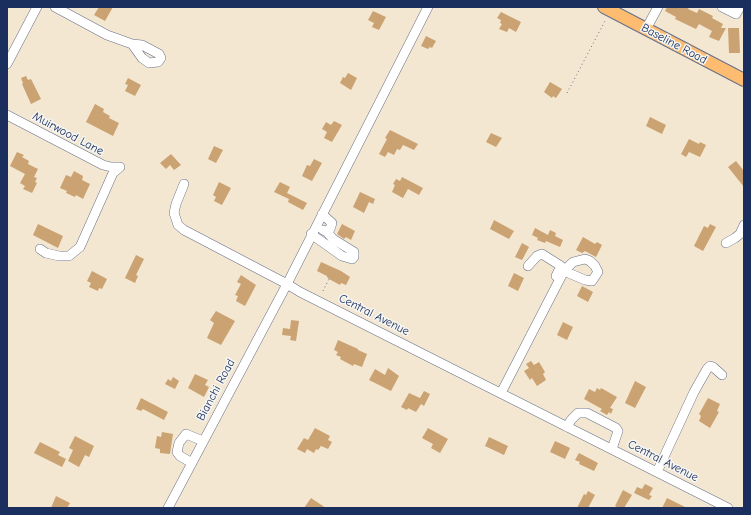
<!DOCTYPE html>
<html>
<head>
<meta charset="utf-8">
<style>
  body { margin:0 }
  #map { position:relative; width:751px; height:515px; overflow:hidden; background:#f3e7d2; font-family:"Comic Neue",sans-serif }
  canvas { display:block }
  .frame { position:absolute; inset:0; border:8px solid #1b2f5e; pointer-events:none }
</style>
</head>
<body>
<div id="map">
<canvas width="751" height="515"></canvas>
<div class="frame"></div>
</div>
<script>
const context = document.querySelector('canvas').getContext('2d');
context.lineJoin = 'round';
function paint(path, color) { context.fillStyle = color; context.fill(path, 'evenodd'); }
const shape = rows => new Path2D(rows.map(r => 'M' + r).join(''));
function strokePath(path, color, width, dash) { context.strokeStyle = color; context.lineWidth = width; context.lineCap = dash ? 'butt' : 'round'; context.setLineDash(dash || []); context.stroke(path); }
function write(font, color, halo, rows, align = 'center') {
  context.font = font + ' "Comic Neue",sans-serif'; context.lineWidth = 3; context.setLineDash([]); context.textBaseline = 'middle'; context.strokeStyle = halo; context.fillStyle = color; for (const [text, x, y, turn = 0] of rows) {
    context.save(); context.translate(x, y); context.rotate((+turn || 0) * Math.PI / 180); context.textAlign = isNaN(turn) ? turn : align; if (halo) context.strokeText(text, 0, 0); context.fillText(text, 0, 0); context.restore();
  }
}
paint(shape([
  [99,7,113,7,105,21,94,15],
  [667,7,689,7,688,9,697,13,699,9,713,16,712,18,723,24,721,28,726,28,719,41,709,37,712,31,699,24,696,29,675,19,676,17,665,11],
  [373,11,386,17,379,30,372,27,374,23,368,20],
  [501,12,521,22,516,32,509,28,507,32,499,29,502,24,500,23,501,20,497,18],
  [728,28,739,28,740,53,729,53],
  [426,36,436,41,432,48,430,47,428,49,421,46],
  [348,73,357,78,351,90,340,83,343,77,345,78],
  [26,76,28,80,31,79,41,99,31,104,22,84,23,83,21,78],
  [128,78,141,85,135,96,125,91,128,85,125,84],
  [550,82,562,89,556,98,553,96,552,98,544,92],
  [95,104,104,109,103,112,110,116,109,118,119,123,113,136,86,122],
  [650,117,666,125,662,134,646,126],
  [334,121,342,125,332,142,324,138,327,132,322,129,326,122,331,125],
  [390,130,418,144,414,150,403,145,400,150,397,149,394,155,388,152,385,157,379,154,387,139,385,138],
  [491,133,502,138,496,147,486,142],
  [689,139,699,144,700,142,706,145,700,157,689,152,686,157,681,154],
  [214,146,223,150,216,163,208,159],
  [17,152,24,155,22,157,29,161,28,164,38,169,34,177,37,178,35,182,37,183,32,193,23,189,25,186,20,183,25,174,10,166],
  [171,154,181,165,174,170,170,165,166,169,160,163],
  [314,159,322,163,312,181,302,176,307,165,310,166],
  [736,161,744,171,744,187,728,167],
  [74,171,83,176,82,180,90,184,83,199,76,195,75,197,66,193,67,191,60,188,66,175,71,177],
  [402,177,423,188,419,195,408,189,403,198,392,192,395,185,393,184,396,179,400,181],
  [219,182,231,188,222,205,214,201,216,197,213,195],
  [280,182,290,187,287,193,307,203,303,210,288,202,289,199,274,192],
  [360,192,375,199,373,204,369,202,364,213,353,207],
  [494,220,514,231,509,239,490,229],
  [38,224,63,236,58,248,33,235],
  [342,224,355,231,351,240,346,237,344,239,337,234],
  [710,224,716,227,703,251,694,246,704,226,708,228],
  [535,228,548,235,550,230,556,233,555,236,563,240,560,247,546,241,545,243,537,240,538,238,532,235],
  [583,237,595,244,597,242,602,245,596,257,585,251,582,253,576,250],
  [522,243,529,247,522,260,515,257],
  [136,255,144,259,136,275,138,276,135,283,125,278],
  [321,262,341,271,350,277,346,285,341,283,340,285,329,279,327,277,327,276,317,271],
  [92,271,107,279,102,289,99,288,98,291,89,287,91,283,87,281],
  [514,273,524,278,518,291,508,286],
  [241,275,256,285,245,306,236,301,238,296,235,295,241,284,237,282],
  [582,286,593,292,588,302,577,296],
  [216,311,235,321,221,345,207,338,214,323,210,320],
  [291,320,299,321,296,341,290,340,291,336,282,335,283,328,290,329],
  [563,322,573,327,567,340,557,335],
  [338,340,358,349,358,350,367,354,362,367,354,364,353,366,340,359,341,357,336,355,338,352,334,350],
  [531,361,534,365,539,362,545,372,543,374,546,380,537,386,532,378,530,380,524,371,529,368,526,364],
  [388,368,399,376,391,391,369,380,375,369,385,375],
  [195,374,208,380,205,385,209,387,204,397,188,388],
  [173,377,179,381,175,389,165,384,168,379,171,381],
  [635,381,646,387,635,408,625,403],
  [597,388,600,390,601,388,617,397,610,408,613,409,611,414,609,412,607,415,600,411,602,409,584,399,589,389,595,392],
  [424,391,430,394,424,406,421,404,416,412,408,408,407,410,401,407,409,393,420,398],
  [141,398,168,412,164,420,143,409,141,411,136,409],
  [708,398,720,404,717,411,719,412,710,428,699,421,701,416,699,414],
  [315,428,330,436,328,440,332,442,328,449,321,446,318,450,316,449,314,453,307,449,305,453,297,449,304,438,308,440],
  [428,428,448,439,440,453,431,448,433,444,422,438],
  [162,432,173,434,170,454,160,453,160,449,155,448,157,436,161,437],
  [75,436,94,446,89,457,85,455,79,467,68,461,73,450,69,448],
  [489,437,508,446,504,455,485,446],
  [555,441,570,448,565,459,550,452],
  [40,442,60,452,58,455,66,459,62,467,34,453],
  [579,453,598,463,594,471,579,464,580,462,575,460],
  [645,484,653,488,649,495,652,496,649,500,634,493,637,487,642,489],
  [623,490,632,495,624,508,619,508,615,506],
  [588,491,595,495,588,508,577,508,584,494,586,495],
  [56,496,70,503,67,508,51,508],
  [311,498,326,508,304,508],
  [667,498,687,508,662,508]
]), '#cba271');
const minor = shape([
  [55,7,107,35,132,44,142,45,159,54,161,58,158,62,149,63,142,58,132,44],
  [428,7,287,284,300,292,728,508],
  [722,7,736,14,740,7],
  [646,29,658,7],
  [7,64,37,7],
  [7,115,103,165,111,167,120,167],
  [322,214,332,223,330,229,327,232,323,230],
  [311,234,342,256,352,259,354,257,354,252,333,239,327,232],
  [726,243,735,238,740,234,744,225],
  [40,249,46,253,59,256,69,256,80,247,109,182,113,173,120,167],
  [528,266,537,256,542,254,561,266,556,276],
  [501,393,564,271,573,262,585,259,590,261,595,266,598,272,592,281,585,280,564,271],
  [567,427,571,420,578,413,587,413,616,428,618,431,612,449],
  [192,463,180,456,177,452,179,443,186,434,203,441],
  [657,472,694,392,707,369,710,366,713,367,722,375],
  [168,508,287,284,184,230,178,225,174,213,176,204,184,184]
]);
const major = shape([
  [604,7,744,80]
]);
strokePath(minor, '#676f87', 10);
strokePath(major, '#676f87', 14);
strokePath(shape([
  [567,93,606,19],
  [323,291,329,279]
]), '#676f87', 1, [1, 3]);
strokePath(minor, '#fff', 9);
strokePath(major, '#fdbc70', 12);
write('12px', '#1b2f5e', '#f6f6f2', [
  ["Baseline Road",674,44,28],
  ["Muirwood Lane",68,134,28],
  ["Central Avenue",374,315,27],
  ["Bianchi Road",216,390,-62],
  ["Central Avenue",663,461,27]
]);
</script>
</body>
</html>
